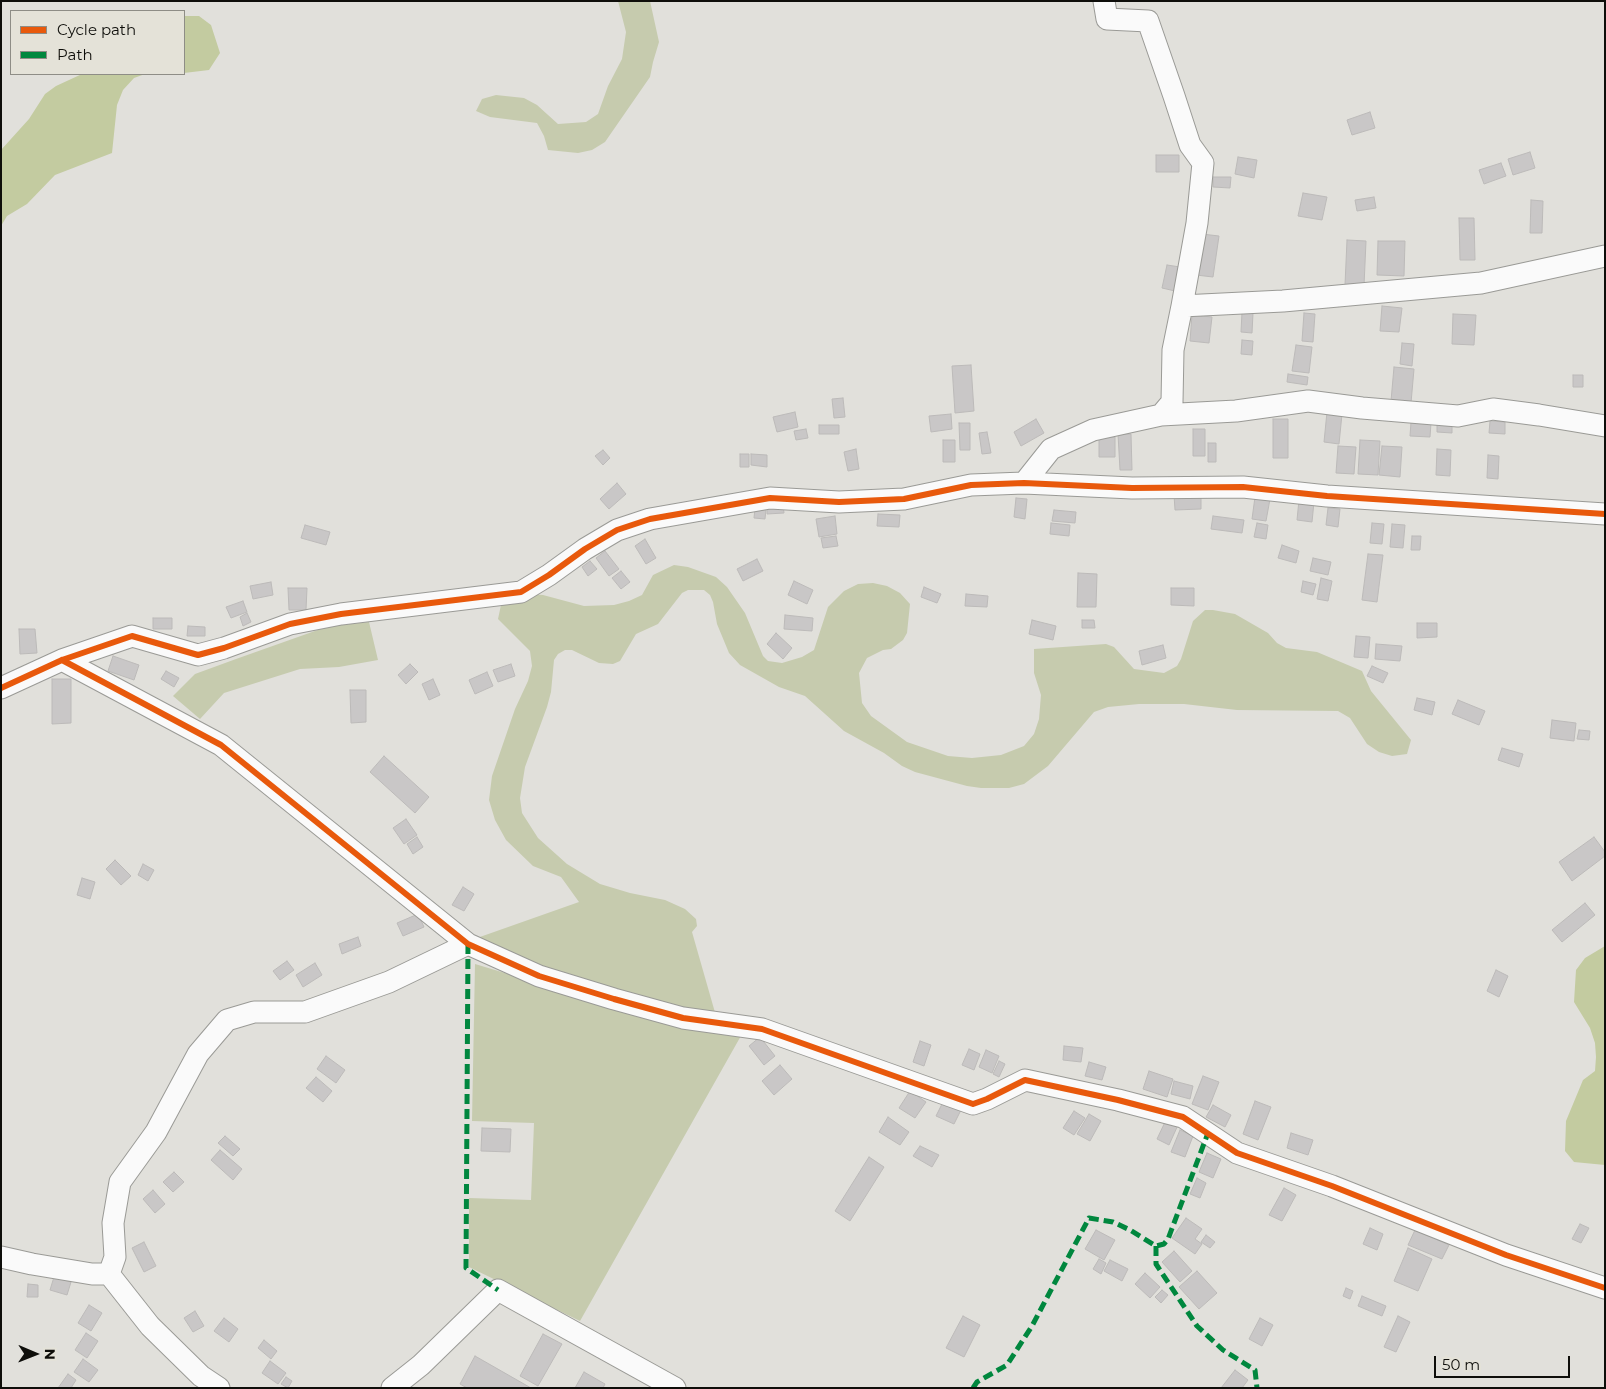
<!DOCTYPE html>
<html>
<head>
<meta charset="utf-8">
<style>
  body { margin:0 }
  #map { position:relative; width:1606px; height:1389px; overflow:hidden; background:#e1e0db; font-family:Montserrat,sans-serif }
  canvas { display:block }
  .frame { position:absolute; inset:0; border:2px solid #0e0e0a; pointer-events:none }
  .legend { position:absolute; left:10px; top:10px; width:175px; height:65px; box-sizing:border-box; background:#e4e2d8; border:1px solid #8e8d86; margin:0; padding:6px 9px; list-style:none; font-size:15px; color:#0e0e0a }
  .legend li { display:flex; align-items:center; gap:10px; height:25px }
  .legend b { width:25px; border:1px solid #8e8d86 }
  .north { position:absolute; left:10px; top:1329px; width:50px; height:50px; -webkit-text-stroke:4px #e4e2d8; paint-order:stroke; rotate:91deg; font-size:14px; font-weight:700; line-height:20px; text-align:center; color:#0e0e0a }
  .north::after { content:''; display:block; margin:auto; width:18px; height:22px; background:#0e0e0a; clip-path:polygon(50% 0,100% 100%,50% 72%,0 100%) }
  .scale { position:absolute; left:1434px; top:1356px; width:136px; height:22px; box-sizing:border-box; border:2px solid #0e0e0a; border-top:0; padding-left:6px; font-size:15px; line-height:18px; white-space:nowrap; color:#0e0e0a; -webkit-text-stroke:4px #e4e2d8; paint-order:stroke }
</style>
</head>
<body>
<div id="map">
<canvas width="1606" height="1389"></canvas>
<div class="frame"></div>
<ul class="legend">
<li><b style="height:6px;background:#e8590c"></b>Cycle path</li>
<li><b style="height:6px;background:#00873e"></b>Path</li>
</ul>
<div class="north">N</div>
<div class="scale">50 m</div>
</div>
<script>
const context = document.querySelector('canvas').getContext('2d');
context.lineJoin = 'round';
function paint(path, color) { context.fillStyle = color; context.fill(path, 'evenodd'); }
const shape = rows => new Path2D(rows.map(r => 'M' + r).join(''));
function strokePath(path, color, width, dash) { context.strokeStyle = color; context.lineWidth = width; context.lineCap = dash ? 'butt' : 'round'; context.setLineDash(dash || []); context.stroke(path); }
paint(shape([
  [618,1,650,1,659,42,653,62,650,77,605,142,592,150,578,153,548,150,544,136,537,123,490,117,476,111,482,99,496,95,524,98,537,105,558,124,586,122,598,114,608,86,622,59,626,32],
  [674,565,688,567,716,577,727,587,745,613,763,656,768,661,782,663,802,657,814,650,828,607,844,591,858,584,873,583,887,586,900,593,910,604,907,633,903,640,891,649,883,650,867,658,859,673,862,703,871,716,907,742,948,756,972,758,1001,755,1024,746,1034,734,1039,719,1041,695,1034,673,1034,649,1106,644,1114,647,1134,669,1164,673,1177,666,1181,659,1193,621,1205,610,1213,610,1235,614,1268,633,1277,643,1286,648,1317,652,1362,671,1371,691,1411,740,1407,754,1392,756,1379,752,1367,744,1350,718,1338,711,1237,710,1184,704,1139,704,1108,707,1094,712,1048,766,1024,784,1009,788,981,788,967,786,915,772,902,766,884,753,844,731,805,696,779,687,740,665,729,653,717,624,713,602,710,595,704,590,688,590,682,593,658,624,636,634,620,661,613,664,599,663,572,650,565,650,558,654,554,660,551,692,547,707,525,767,520,798,522,813,538,838,567,864,600,884,630,893,665,900,685,909,696,919,697,926,692,932,716,1016,538,973,477,938,579,902,561,877,533,866,506,840,495,820,489,800,492,776,515,709,528,681,532,666,530,651,498,619,501,605,507,601,528,594,543,595,584,606,614,605,629,601,642,595,653,575],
  [369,622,378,660,339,667,300,669,224,693,200,719,173,696,195,674,236,659,329,626],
  [475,964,608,1004,742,1034,580,1321,469,1267,469,1198,531,1200,534,1123,472,1121]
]), '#c6cbae');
paint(shape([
  [184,16,199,16,211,25,220,53,209,70,184,73],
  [82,74,145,74,134,78,123,90,117,105,112,153,55,175,27,204,7,216,1,226,1,150,29,119,45,94,56,86],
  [1605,946,1605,1165,1574,1162,1565,1151,1566,1121,1583,1080,1595,1071,1596,1057,1595,1043,1590,1028,1574,1002,1576,970,1585,958]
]), '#c3cba0');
const building = shape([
  [1370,112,1375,128,1352,135,1347,120,1370,112],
  [1530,152,1535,168,1513,175,1508,159,1530,152],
  [1156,155,1179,155,1179,172,1156,172,1156,155],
  [1238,157,1257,160,1254,178,1235,174,1238,157],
  [1501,163,1506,176,1484,184,1479,170,1501,163],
  [1213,177,1231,177,1230,188,1213,187,1213,177],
  [1303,193,1327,197,1322,220,1298,216,1303,193],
  [1374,197,1376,208,1357,211,1355,200,1374,197],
  [1531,200,1543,201,1542,233,1530,233,1531,200],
  [1459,218,1474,218,1475,260,1460,260,1459,218],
  [1202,234,1219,236,1213,277,1196,275,1202,234],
  [1347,240,1366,241,1364,286,1345,285,1347,240],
  [1378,241,1405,241,1404,276,1377,275,1378,241],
  [1167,265,1180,267,1175,291,1162,288,1167,265],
  [1382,306,1402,308,1399,332,1380,331,1382,306],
  [1242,312,1253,313,1252,333,1241,332,1242,312],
  [1304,313,1315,314,1313,342,1302,341,1304,313],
  [1453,314,1476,315,1474,345,1452,344,1453,314],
  [1192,315,1212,317,1209,343,1190,341,1192,315],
  [1242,340,1253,341,1252,355,1241,354,1242,340],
  [1402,343,1414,344,1412,366,1400,364,1402,343],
  [1296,345,1312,347,1309,373,1292,371,1296,345],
  [971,365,974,411,955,413,952,366,971,365],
  [1394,367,1414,369,1411,403,1391,401,1394,367],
  [1288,374,1308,377,1307,385,1287,382,1288,374],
  [1573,375,1583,375,1583,387,1573,387,1573,375],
  [843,398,845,417,834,418,832,399,843,398],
  [795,412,798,427,777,432,773,417,795,412],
  [1327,412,1342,414,1339,444,1324,442,1327,412],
  [951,414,952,429,931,432,929,416,951,414],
  [1036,419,1044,433,1021,446,1014,432,1036,419],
  [1273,419,1288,419,1288,458,1273,458,1273,419],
  [1490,421,1505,422,1505,434,1489,433,1490,421],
  [1411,422,1431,423,1430,437,1410,436,1411,422],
  [959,423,970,423,970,450,960,450,959,423],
  [1437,424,1452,424,1452,433,1437,432,1437,424],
  [819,425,839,425,839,434,819,434,819,425],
  [806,429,808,438,796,440,794,431,806,429],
  [1193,429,1205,429,1205,456,1193,456,1193,429],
  [987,432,991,453,982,454,979,433,987,432],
  [1118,434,1131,434,1132,470,1120,470,1118,434],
  [1099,437,1115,437,1115,457,1099,457,1099,437],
  [943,440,955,440,955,462,943,462,943,440],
  [1360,440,1380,441,1378,475,1358,474,1360,440],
  [1208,443,1216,443,1216,462,1208,462,1208,443],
  [1338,446,1356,447,1354,474,1336,473,1338,446],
  [1382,446,1402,447,1400,477,1379,475,1382,446],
  [856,449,859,469,848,471,844,452,856,449],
  [1437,449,1451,450,1450,476,1436,475,1437,449],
  [603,450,610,458,603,465,595,456,603,450],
  [740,454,749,454,749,467,740,467,740,454],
  [751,454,767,455,767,467,751,465,751,454],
  [1488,455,1499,456,1498,479,1487,478,1488,455],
  [617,483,626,494,609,509,600,499,617,483],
  [1174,495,1201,495,1201,509,1175,510,1174,495],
  [1255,497,1270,499,1266,521,1252,519,1255,497],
  [1016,498,1027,499,1025,519,1014,517,1016,498],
  [1299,500,1314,502,1312,522,1297,520,1299,500],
  [783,504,784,513,767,514,767,505,783,504],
  [755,508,766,509,765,519,754,518,755,508],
  [1328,508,1340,509,1338,527,1326,525,1328,508],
  [1054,510,1076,512,1075,523,1052,521,1054,510],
  [878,514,900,515,899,527,877,526,878,514],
  [835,516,837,534,819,537,816,519,835,516],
  [1213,516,1244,520,1242,533,1211,529,1213,516],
  [1051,523,1070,525,1069,536,1050,534,1051,523],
  [1257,523,1268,525,1266,539,1254,537,1257,523],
  [1372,523,1384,524,1382,544,1370,543,1372,523],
  [1392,524,1405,525,1403,548,1390,547,1392,524],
  [305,525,330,532,326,545,301,538,305,525],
  [836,536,838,546,823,548,821,538,836,536],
  [1412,536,1421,536,1420,550,1411,550,1412,536],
  [645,539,656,558,646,564,635,546,645,539],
  [1282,545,1299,551,1296,563,1278,558,1282,545],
  [605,551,619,569,609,576,596,558,605,551],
  [1368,554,1383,555,1377,602,1362,600,1368,554],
  [1313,558,1331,562,1328,575,1310,571,1313,558],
  [757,559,763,571,743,581,737,569,757,559],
  [590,561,597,569,588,576,582,567,590,561],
  [621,571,630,582,621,589,612,578,621,571],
  [1078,573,1097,574,1096,607,1077,607,1078,573],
  [1321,578,1332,581,1328,601,1317,599,1321,578],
  [794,581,813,590,807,604,788,595,794,581],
  [1303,581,1316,584,1313,595,1301,592,1303,581],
  [271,582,273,595,253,599,250,586,271,582],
  [924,587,941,594,937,603,921,597,924,587],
  [288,588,307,588,306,610,289,610,288,588],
  [1171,588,1194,588,1194,606,1171,605,1171,588],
  [966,594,988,596,987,607,965,606,966,594],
  [243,601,247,612,231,618,226,607,243,601],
  [247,613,251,622,243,626,240,617,247,613],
  [785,615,813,618,812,631,784,629,785,615],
  [153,618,172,618,172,629,153,629,153,618],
  [1032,620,1056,626,1053,640,1029,634,1032,620],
  [1082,620,1094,620,1095,628,1082,628,1082,620],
  [1417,623,1437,623,1437,637,1417,638,1417,623],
  [188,626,205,627,205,636,187,636,188,626],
  [19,629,35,629,37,653,20,654,19,629],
  [776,633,792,648,783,659,767,644,776,633],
  [1356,636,1370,637,1368,658,1354,657,1356,636],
  [1376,644,1402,646,1400,661,1375,659,1376,644],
  [1163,645,1166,658,1142,665,1139,651,1163,645],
  [113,656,139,665,134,680,108,671,113,656],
  [410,664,418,672,406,684,398,675,410,664],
  [511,664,515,676,498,682,493,670,511,664],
  [1372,666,1388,673,1383,683,1367,676,1372,666],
  [166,671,179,678,174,687,161,679,166,671],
  [487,672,493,686,475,694,469,680,487,672],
  [52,679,71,679,71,723,52,724,52,679],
  [433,679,440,695,429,700,422,684,433,679],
  [350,690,366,690,366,722,351,723,350,690],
  [1417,698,1435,702,1432,715,1414,710,1417,698],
  [1458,700,1485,711,1479,725,1452,714,1458,700],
  [1552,720,1576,723,1574,741,1550,738,1552,720],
  [1579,730,1590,731,1589,740,1577,739,1579,730],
  [1502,748,1523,754,1519,767,1498,760,1502,748],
  [384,756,429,797,415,813,370,772,384,756],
  [406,819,417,835,404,844,393,828,406,819],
  [417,837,423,847,413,854,407,844,417,837],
  [1594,837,1605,852,1605,856,1572,881,1559,862,1594,837],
  [115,860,131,876,121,885,106,869,115,860],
  [143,864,154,870,148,881,138,875,143,864],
  [82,878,95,882,90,899,77,895,82,878],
  [463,887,474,894,464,911,452,905,463,887],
  [1585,903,1595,915,1562,942,1552,930,1585,903],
  [418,914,424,927,403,936,397,923,418,914],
  [358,937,361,946,342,954,339,944,358,937],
  [287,961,294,970,280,980,273,971,287,961],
  [315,963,322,975,303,987,296,975,315,963],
  [1496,970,1508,976,1499,997,1487,991,1496,970],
  [760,1037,775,1056,764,1065,749,1046,760,1037],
  [920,1041,931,1045,924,1066,913,1062,920,1041],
  [1064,1046,1083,1048,1081,1062,1063,1060,1064,1046],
  [969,1049,980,1054,974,1070,962,1065,969,1049],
  [986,1050,999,1056,992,1073,979,1067,986,1050],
  [326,1056,345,1070,336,1083,317,1069,326,1056],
  [999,1061,1005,1064,999,1077,993,1074,999,1061],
  [1089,1062,1106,1067,1102,1080,1085,1076,1089,1062],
  [780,1065,792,1079,774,1095,762,1081,780,1065],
  [1149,1071,1173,1079,1167,1097,1143,1089,1149,1071],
  [1203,1076,1219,1082,1208,1110,1192,1104,1203,1076],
  [316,1077,332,1091,323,1102,306,1088,316,1077],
  [1174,1081,1193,1086,1190,1099,1171,1094,1174,1081],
  [910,1091,926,1102,915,1118,899,1108,910,1091],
  [1255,1101,1271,1107,1258,1140,1243,1134,1255,1101],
  [943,1102,961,1110,954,1124,936,1116,943,1102],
  [1213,1105,1231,1115,1225,1127,1206,1117,1213,1105],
  [1074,1111,1085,1118,1074,1135,1063,1128,1074,1111],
  [1089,1114,1101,1121,1090,1141,1077,1134,1089,1114],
  [888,1117,909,1132,900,1145,879,1132,888,1117],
  [1166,1120,1178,1125,1169,1145,1157,1139,1166,1120],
  [482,1128,511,1129,510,1152,481,1151,482,1128],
  [1180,1130,1193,1136,1185,1157,1171,1152,1180,1130],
  [1291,1133,1313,1140,1308,1155,1287,1148,1291,1133],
  [225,1136,240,1149,233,1156,218,1143,225,1136],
  [920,1146,939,1155,932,1167,913,1156,920,1146],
  [220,1150,242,1169,233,1180,211,1160,220,1150],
  [1207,1153,1221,1159,1213,1178,1199,1172,1207,1153],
  [869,1157,884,1167,850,1221,835,1211,869,1157],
  [174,1172,184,1182,173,1192,163,1182,174,1172],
  [1197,1178,1206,1183,1200,1198,1190,1194,1197,1178],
  [1284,1188,1296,1195,1282,1221,1269,1215,1284,1188],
  [153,1190,165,1204,155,1213,143,1199,153,1190],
  [1186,1218,1202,1229,1195,1239,1202,1244,1195,1254,1172,1238,1186,1218],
  [1580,1224,1589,1228,1581,1243,1572,1239,1580,1224],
  [1370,1228,1383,1234,1377,1250,1363,1244,1370,1228],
  [1096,1230,1115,1240,1104,1260,1085,1249,1096,1230],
  [1415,1230,1449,1245,1442,1259,1408,1245,1415,1230],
  [1206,1235,1215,1242,1210,1248,1201,1242,1206,1235],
  [144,1242,156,1266,144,1272,132,1248,144,1242],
  [1408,1248,1432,1259,1418,1291,1394,1281,1408,1248],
  [1174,1251,1192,1271,1180,1282,1162,1262,1174,1251],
  [1099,1259,1106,1263,1101,1274,1093,1269,1099,1259],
  [1110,1260,1128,1269,1122,1281,1104,1271,1110,1260],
  [1197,1271,1217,1293,1199,1309,1179,1287,1197,1271],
  [1145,1273,1160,1287,1150,1298,1135,1284,1145,1273],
  [54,1277,71,1282,67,1295,50,1290,54,1277],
  [28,1284,38,1285,38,1297,27,1297,28,1284],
  [1346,1288,1353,1291,1350,1299,1343,1296,1346,1288],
  [1162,1290,1168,1295,1161,1303,1155,1297,1162,1290],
  [1362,1296,1386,1306,1382,1316,1358,1306,1362,1296],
  [89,1305,102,1313,91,1331,78,1323,89,1305],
  [195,1311,204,1326,193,1332,184,1318,195,1311],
  [963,1316,980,1325,964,1357,946,1348,963,1316],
  [1398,1316,1410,1322,1396,1352,1384,1347,1398,1316],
  [224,1318,238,1329,229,1342,214,1331,224,1318],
  [1260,1318,1273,1325,1262,1346,1249,1339,1260,1318],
  [86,1333,98,1341,87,1358,75,1350,86,1333],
  [543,1334,562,1344,538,1386,520,1376,543,1334],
  [264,1340,277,1351,271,1359,258,1348,264,1340],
  [475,1356,531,1388,467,1388,460,1384,475,1356],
  [83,1359,98,1370,89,1382,74,1372,83,1359],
  [270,1361,286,1373,278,1384,262,1373,270,1361],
  [1235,1370,1248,1380,1242,1388,1221,1388,1235,1370],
  [584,1372,605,1384,603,1388,575,1388,584,1372],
  [68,1374,76,1380,71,1388,58,1388,68,1374],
  [286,1377,292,1381,288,1388,281,1384,286,1377]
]);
paint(building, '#c9c7c7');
strokePath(building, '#bcbab9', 1);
const minor = shape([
  [1104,1,1107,19,1148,21,1174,96,1190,145,1203,163,1197,223,1182,306],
  [1161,415,1236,411,1308,401,1362,408,1458,416,1493,409,1539,415,1605,426],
  [1024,483,1051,449,1093,430,1161,415,1172,402,1173,350,1182,306,1283,301,1481,283,1605,256],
  [62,660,221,745,468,944,539,976,614,999,683,1018,762,1029,973,1104,987,1099,1025,1080,1118,1100,1183,1117,1237,1153,1332,1186,1506,1255,1605,1288],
  [1,688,62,660,132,636,198,655,224,648,290,624,341,614,521,592,549,575,585,549,617,530,650,519,770,498,839,502,904,499,971,485,1024,483,1132,488,1243,487,1327,496,1605,514],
  [1,1257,32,1264,92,1274,109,1274,115,1257,113,1223,120,1182,156,1132,198,1054,227,1020,254,1012,305,1012,389,982,468,944],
  [109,1274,150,1326,201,1376,219,1388],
  [392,1388,421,1365,498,1290,675,1388]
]);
strokePath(minor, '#9a9a96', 23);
strokePath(minor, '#fafafa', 21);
strokePath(shape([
  [468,944,466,1268,498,1290],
  [1156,1246,1156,1264,1197,1326,1223,1350,1255,1370,1257,1388],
  [973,1388,977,1382,1007,1365,1032,1326,1089,1218,1113,1222,1130,1230,1156,1246,1164,1244,1168,1239,1208,1133]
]), '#00873e', 5, [10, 5]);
strokePath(shape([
  [62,660,221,745,468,944,539,976,614,999,683,1018,762,1029,973,1104,987,1099,1025,1080,1118,1100,1183,1117,1237,1153,1332,1186,1506,1255,1605,1288],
  [1,688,62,660,132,636,198,655,224,648,290,624,341,614,521,592,549,575,585,549,617,530,650,519,770,498,839,502,904,499,971,485,1024,483,1132,488,1243,487,1327,496,1605,514]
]), '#e8590c', 6);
</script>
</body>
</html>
